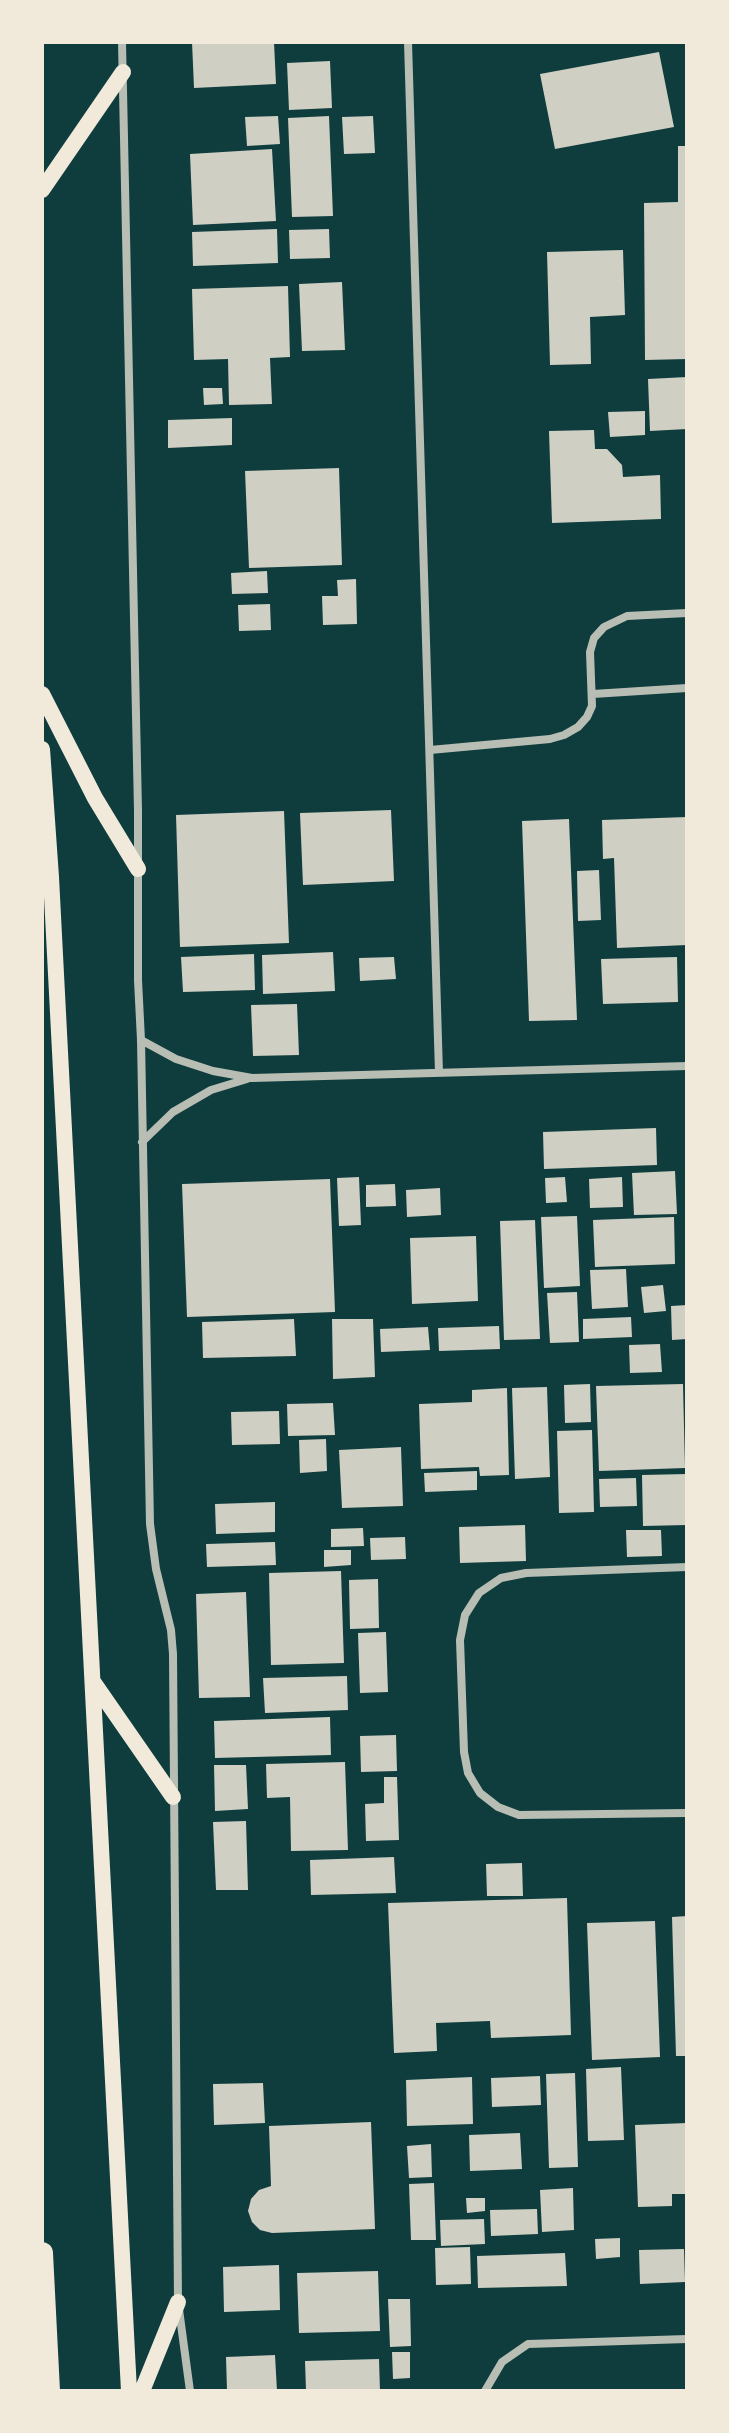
<!DOCTYPE html>
<html>
<head>
<meta charset="utf-8">
<style>
  body { margin:0 }
  #map { position:relative; width:729px; height:2433px; overflow:hidden; background:#0f3d3e; font-family:"Open Sans",sans-serif }
  canvas { display:block }
  .frame { position:absolute; inset:0; border:44px solid #f1e9da; pointer-events:none }
</style>
</head>
<body>
<div id="map">
<canvas width="729" height="2433"></canvas>
<div class="frame"></div>
</div>
<script>
const context = document.querySelector('canvas').getContext('2d');
context.lineJoin = 'round';
function paint(path, color) { context.fillStyle = color; context.fill(path, 'evenodd'); }
const shape = rows => new Path2D(rows.map(r => 'M' + r).join(''));
function strokePath(path, color, width, dash) { context.strokeStyle = color; context.lineWidth = width; context.lineCap = dash ? 'butt' : 'round'; context.setLineDash(dash || []); context.stroke(path); }
paint(shape([
  [192,42,274,42,276,84,194,88],
  [659,52,674,127,555,149,540,74],
  [330,61,332,108,289,110,287,63],
  [278,116,280,144,247,146,245,117],
  [329,116,333,216,292,217,288,118],
  [373,116,375,153,344,154,342,117],
  [678,146,687,146,687,359,645,360,644,203,678,202],
  [272,149,276,221,193,225,190,154],
  [277,229,278,263,193,266,192,232],
  [329,229,330,258,290,259,289,230],
  [623,250,625,315,590,317,591,364,550,365,547,252],
  [342,282,345,350,302,351,299,284],
  [288,286,290,357,270,358,272,404,229,405,228,359,194,360,192,289],
  [687,377,687,429,650,431,648,379],
  [203,388,222,388,223,404,204,405],
  [645,411,645,435,610,437,608,412],
  [232,418,232,445,168,448,168,420],
  [594,430,595,449,607,449,622,465,623,477,660,475,661,519,552,523,549,431],
  [339,468,342,565,249,568,245,471],
  [267,571,268,593,232,594,231,573],
  [356,579,357,624,323,625,322,596,338,596,337,580],
  [270,604,271,630,239,631,238,605],
  [391,810,394,881,303,885,300,813],
  [284,811,289,943,180,947,176,815],
  [687,817,687,945,617,948,614,858,603,859,602,820],
  [569,819,577,1020,529,1021,522,821],
  [599,870,601,920,578,921,577,871],
  [333,952,335,991,263,994,262,955],
  [254,954,255,990,183,992,181,957],
  [394,957,396,979,360,981,359,958],
  [677,957,678,1002,603,1004,601,959],
  [297,1004,299,1055,253,1056,251,1005],
  [656,1128,657,1165,544,1169,543,1132],
  [675,1171,677,1214,634,1215,632,1173],
  [359,1177,361,1225,339,1226,337,1178],
  [565,1177,567,1202,546,1203,545,1178],
  [622,1177,623,1207,590,1208,589,1179],
  [330,1179,335,1312,187,1317,182,1184],
  [395,1184,396,1206,366,1207,366,1185],
  [440,1188,441,1215,407,1217,406,1190],
  [577,1216,580,1286,544,1288,541,1217],
  [674,1217,675,1264,595,1267,593,1220],
  [535,1220,540,1339,504,1340,500,1221],
  [476,1236,478,1301,412,1304,410,1238],
  [626,1269,628,1307,592,1309,590,1270],
  [663,1285,666,1311,644,1313,641,1287],
  [577,1292,579,1342,550,1343,547,1293],
  [687,1305,687,1339,672,1340,671,1306],
  [631,1317,632,1337,583,1339,583,1319],
  [294,1319,296,1356,203,1358,202,1322],
  [332,1319,373,1319,375,1377,333,1379],
  [499,1326,500,1349,439,1351,438,1328],
  [428,1327,430,1350,381,1352,380,1329],
  [660,1344,662,1372,630,1373,629,1345],
  [590,1384,591,1422,565,1423,564,1385],
  [683,1384,685,1468,599,1471,596,1386],
  [547,1387,550,1477,515,1479,512,1388],
  [507,1388,509,1475,480,1476,479,1467,421,1469,419,1404,472,1402,472,1390],
  [333,1403,335,1435,288,1436,287,1404],
  [279,1411,280,1444,232,1445,231,1412],
  [592,1430,594,1512,559,1513,557,1431],
  [326,1439,327,1471,300,1473,299,1440],
  [401,1447,403,1506,342,1508,339,1450],
  [477,1471,477,1490,425,1492,424,1473],
  [687,1474,687,1525,643,1526,642,1475],
  [636,1478,637,1506,600,1507,599,1479],
  [275,1502,275,1532,216,1534,215,1504],
  [525,1525,526,1561,460,1563,459,1527],
  [363,1528,364,1546,331,1547,331,1529],
  [626,1530,661,1530,662,1556,627,1557],
  [405,1537,406,1559,371,1560,370,1538],
  [275,1542,276,1565,207,1567,206,1544],
  [324,1550,351,1550,351,1565,324,1567],
  [341,1571,344,1663,271,1665,269,1573],
  [378,1579,379,1628,350,1629,349,1580],
  [246,1592,250,1697,199,1698,196,1594],
  [386,1632,388,1692,360,1693,358,1633],
  [347,1676,348,1710,265,1713,263,1678],
  [330,1717,331,1755,215,1758,214,1721],
  [396,1735,397,1771,361,1772,360,1736],
  [345,1762,348,1850,291,1851,290,1797,267,1798,266,1764],
  [214,1765,246,1765,248,1809,215,1811],
  [384,1777,397,1777,399,1840,366,1841,365,1804,384,1803],
  [246,1821,248,1890,216,1890,213,1822],
  [394,1857,396,1893,311,1895,310,1860],
  [522,1863,523,1896,487,1896,486,1864],
  [567,1898,571,2035,491,2038,490,2021,436,2023,437,2051,394,2053,388,1903],
  [687,1916,687,2056,676,2056,672,1917],
  [655,1921,660,2057,592,2060,587,1923],
  [621,2067,624,2140,588,2141,586,2069],
  [575,2073,578,2167,549,2168,546,2074],
  [540,2076,541,2105,492,2107,491,2078],
  [472,2077,473,2124,407,2126,406,2080],
  [263,2083,265,2123,214,2125,213,2084],
  [371,2122,375,2229,272,2233,260,2230,252,2222,248,2211,251,2199,259,2190,271,2186,269,2126],
  [687,2123,687,2194,672,2194,672,2206,638,2207,635,2125],
  [520,2133,522,2169,470,2171,469,2135],
  [431,2144,432,2177,409,2178,407,2146],
  [434,2183,436,2240,411,2240,409,2184],
  [573,2188,574,2230,542,2232,540,2190],
  [466,2198,485,2198,485,2211,467,2213],
  [537,2209,538,2234,491,2236,490,2210],
  [484,2219,485,2244,441,2246,440,2220],
  [620,2238,620,2257,596,2259,595,2239],
  [470,2247,471,2284,436,2285,435,2248],
  [684,2249,685,2282,640,2284,639,2250],
  [565,2253,567,2286,478,2288,477,2256],
  [279,2265,280,2310,224,2312,223,2267],
  [378,2271,380,2331,299,2333,297,2273],
  [388,2299,410,2299,411,2346,390,2347],
  [392,2352,410,2352,410,2378,393,2379],
  [275,2355,277,2391,227,2391,226,2357],
  [379,2359,380,2391,306,2391,305,2361]
]), '#cfcfc3');
strokePath(shape([
  [122,42,138,811,138,980,141,1040,150,1524,156,1569,171,1630,173,1654,178,2302,190,2391],
  [408,42,439,1073],
  [593,694,687,688],
  [430,750,550,739,564,735,578,727,587,717,592,706,590,652,594,638,604,627,627,616,687,613],
  [141,1040,176,1059,213,1071,252,1078,687,1066],
  [142,1142,173,1112,211,1090,247,1079],
  [687,1567,526,1573,501,1578,479,1593,465,1615,460,1640,464,1752,468,1773,480,1793,498,1807,519,1815,687,1813],
  [485,2391,502,2362,528,2344,687,2339]
]), '#b8beb3', 8);
strokePath(shape([
  [42,190,123,72],
  [42,694,95,798,138,869],
  [42,749,51,877,129,2391],
  [94,1683,173,1797],
  [142,2391,178,2302]
]), '#f1e9da', 16);
strokePath(shape([
  [42,2253,49,2391]
]), '#f1e9da', 22);
</script>
</body>
</html>
